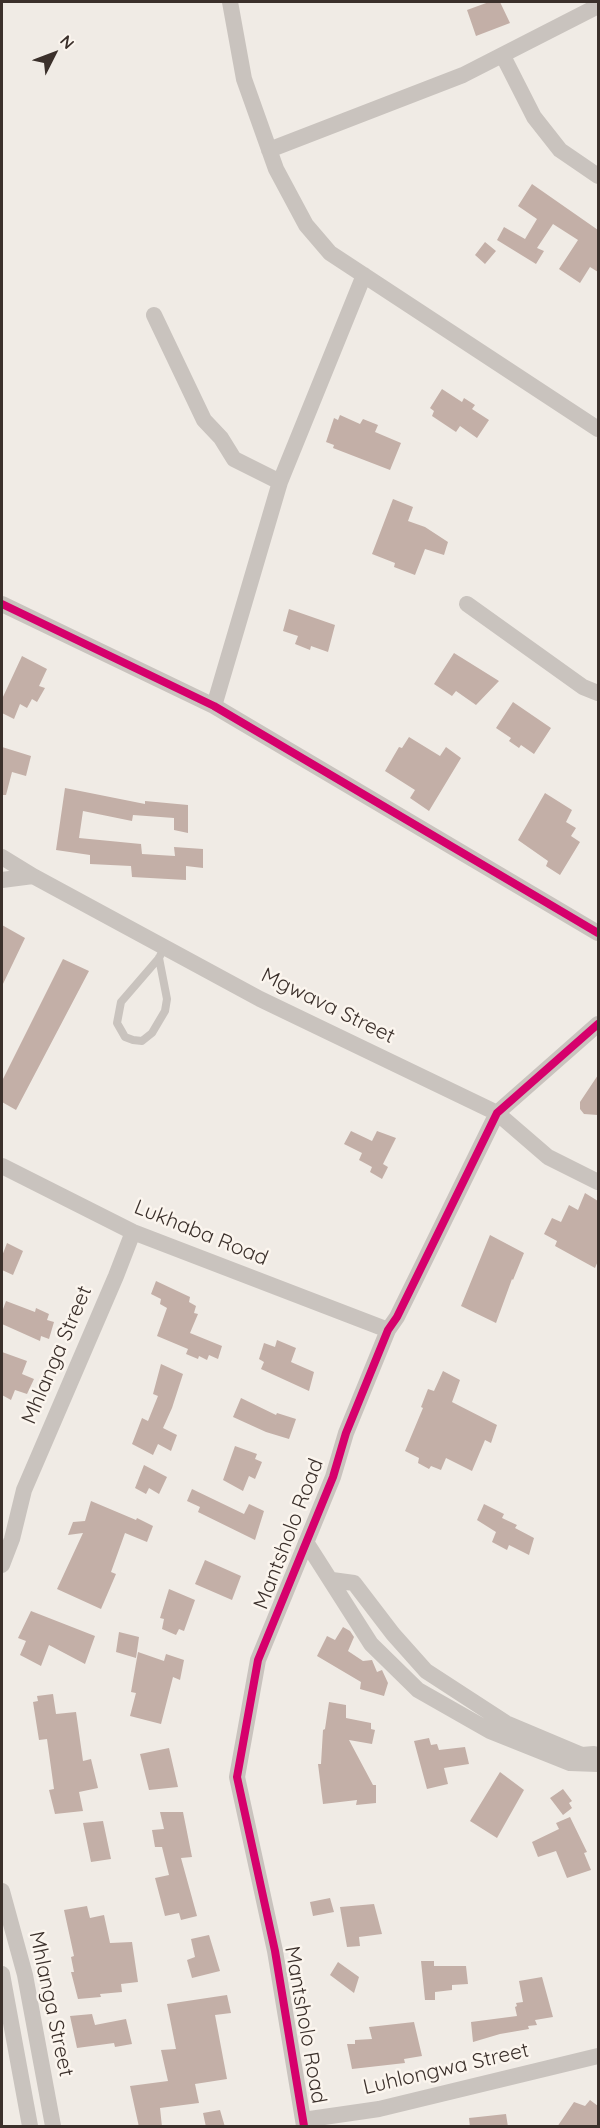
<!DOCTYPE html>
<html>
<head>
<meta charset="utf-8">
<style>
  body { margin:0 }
  #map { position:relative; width:600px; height:2128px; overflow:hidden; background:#f0ebe5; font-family:Quicksand,sans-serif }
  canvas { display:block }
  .frame { position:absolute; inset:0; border:3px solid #3b302b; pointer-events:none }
  .north { position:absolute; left:24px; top:24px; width:60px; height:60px; -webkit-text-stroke:4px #fbf5ee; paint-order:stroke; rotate:48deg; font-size:16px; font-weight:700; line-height:24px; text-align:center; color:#3b302b }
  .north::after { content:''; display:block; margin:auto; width:21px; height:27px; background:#3b302b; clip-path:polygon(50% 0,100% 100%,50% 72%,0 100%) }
</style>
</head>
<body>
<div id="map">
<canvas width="600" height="2128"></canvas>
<div class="frame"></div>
<div class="north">N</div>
</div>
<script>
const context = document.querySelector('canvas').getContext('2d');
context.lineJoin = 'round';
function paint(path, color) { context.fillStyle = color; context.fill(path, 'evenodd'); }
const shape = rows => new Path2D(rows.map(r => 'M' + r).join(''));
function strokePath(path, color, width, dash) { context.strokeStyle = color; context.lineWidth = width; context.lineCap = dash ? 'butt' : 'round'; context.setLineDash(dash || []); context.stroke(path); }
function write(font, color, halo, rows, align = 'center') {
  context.font = font + ' Quicksand,sans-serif'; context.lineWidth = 5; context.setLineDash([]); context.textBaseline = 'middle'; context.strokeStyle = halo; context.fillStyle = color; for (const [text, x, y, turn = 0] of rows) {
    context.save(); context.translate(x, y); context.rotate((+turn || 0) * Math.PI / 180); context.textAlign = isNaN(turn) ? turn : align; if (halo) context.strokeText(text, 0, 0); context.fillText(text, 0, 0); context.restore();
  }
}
paint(shape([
  [489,2,500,2,510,23,476,36,467,10],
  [532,184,598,230,598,272,590,267,580,283,559,269,578,240,553,224,537,248,544,251,536,264,497,240,504,227,525,239,537,219,518,206],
  [485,242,496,251,485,264,475,255],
  [442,389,462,402,464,398,475,405,472,409,489,420,477,438,460,426,456,432,432,416,434,411,430,408],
  [340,415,360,424,363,419,378,425,375,432,401,443,390,470,333,448,334,445,326,442,334,418,338,420],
  [393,499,413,507,408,521,425,527,448,542,444,555,425,549,415,575,394,567,395,563,372,554],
  [289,609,335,625,328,652,311,646,310,650,295,644,298,636,283,631],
  [454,653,499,681,476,705,456,691,452,696,434,684],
  [22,656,47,669,39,686,45,688,37,702,32,699,27,708,20,704,14,719,2,713,2,699],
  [513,702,551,728,534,754,521,745,519,748,509,741,511,738,496,728],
  [409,737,440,756,446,747,461,758,429,811,410,798,415,790,385,771,399,747,402,748],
  [2,747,31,756,26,776,12,772,6,795,2,795],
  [65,788,145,804,145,801,188,805,188,833,174,830,174,818,133,815,132,821,83,811,79,838,141,844,142,854,175,856,174,847,203,849,203,868,186,866,186,880,132,877,131,866,90,864,90,855,56,850],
  [545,793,572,810,566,822,576,828,571,836,580,842,560,875,546,866,548,861,518,840],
  [2,925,25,938,2,986],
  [63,959,89,971,16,1110,2,1102,2,1081],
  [598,1075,598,1115,584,1114,580,1109,580,1102],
  [351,1131,372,1141,377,1131,396,1138,383,1164,388,1167,382,1179,370,1172,372,1167,359,1160,362,1153,344,1144],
  [585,1193,598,1201,598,1261,595,1268,555,1246,557,1241,544,1234,552,1218,561,1222,569,1205,578,1210],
  [490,1235,524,1253,513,1280,512,1279,496,1323,461,1306],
  [7,1243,23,1251,13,1275,2,1270,2,1256],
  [156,1281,190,1297,189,1302,196,1306,194,1313,198,1314,190,1333,222,1346,218,1359,209,1355,207,1360,199,1356,198,1359,186,1354,188,1349,157,1336,167,1308,160,1304,161,1299,151,1294],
  [6,1301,35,1312,36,1308,49,1314,47,1320,54,1322,49,1339,41,1336,40,1341,2,1324,2,1312],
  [277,1340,296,1348,291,1362,314,1372,309,1391,261,1369,264,1362,259,1359,264,1343,275,1347],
  [2,1352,27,1361,22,1374,34,1379,27,1394,15,1390,11,1400,2,1395],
  [161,1364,183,1374,172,1408,163,1428,177,1435,171,1451,158,1444,153,1455,132,1444,142,1418,148,1421,158,1396,153,1394],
  [443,1371,460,1380,452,1402,497,1425,491,1443,485,1440,472,1471,446,1458,441,1470,431,1466,429,1469,418,1463,419,1458,405,1451,423,1408,421,1407,428,1389,434,1391],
  [241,1398,276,1415,277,1413,296,1419,289,1439,266,1432,233,1417],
  [235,1446,257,1454,255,1459,262,1462,255,1479,249,1476,243,1491,223,1480],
  [144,1465,167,1477,159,1494,149,1488,146,1494,135,1488],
  [192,1489,244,1514,249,1504,264,1511,255,1540,198,1512,200,1507,187,1501],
  [91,1501,136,1520,137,1518,153,1526,147,1542,125,1533,111,1572,116,1574,101,1609,57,1589,83,1533,68,1535,73,1522,85,1521],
  [484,1504,504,1514,502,1518,517,1525,515,1528,534,1538,529,1555,509,1545,507,1550,492,1542,496,1532,477,1520],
  [205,1560,241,1576,232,1600,195,1584],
  [169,1589,195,1600,184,1631,179,1629,176,1635,162,1629,164,1619,160,1618],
  [31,1611,95,1636,85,1664,49,1645,41,1666,20,1655,26,1641,18,1638],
  [343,1627,350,1631,354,1637,348,1651,363,1661,372,1660,377,1672,382,1670,388,1683,384,1696,360,1689,361,1682,317,1656,327,1636,335,1640],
  [119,1632,139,1637,136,1658,116,1652],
  [138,1652,164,1661,166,1654,184,1660,180,1680,173,1677,161,1724,130,1716,136,1693,131,1692],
  [53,1694,56,1714,76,1712,83,1761,91,1759,98,1788,79,1792,83,1811,55,1814,49,1790,54,1789,47,1739,39,1740,33,1702,38,1701,37,1696],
  [329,1702,346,1705,346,1718,371,1723,371,1729,375,1730,372,1744,349,1740,373,1785,376,1785,376,1803,356,1805,357,1800,323,1804,318,1764,321,1764,323,1730,325,1729],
  [429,1738,431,1745,437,1744,439,1750,465,1747,469,1764,444,1768,448,1784,427,1789,414,1741],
  [169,1748,178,1787,149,1790,140,1754],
  [500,1772,524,1790,497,1838,470,1821],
  [563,1789,572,1801,569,1803,572,1808,563,1815,550,1798],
  [160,1812,183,1812,192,1857,181,1858,197,1916,181,1920,179,1913,165,1916,155,1878,169,1875,162,1847,155,1847,152,1830,164,1829],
  [570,1817,587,1852,584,1853,591,1870,567,1878,556,1851,538,1857,532,1842,559,1829,556,1823],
  [103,1821,111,1859,91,1862,83,1823],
  [330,1898,334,1912,313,1916,310,1902],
  [374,1904,382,1934,359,1937,360,1946,347,1947,340,1907],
  [87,1906,90,1918,104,1915,110,1943,132,1942,138,1982,121,1984,122,1992,100,1994,101,1997,78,1999,71,1972,74,1972,71,1957,74,1956,64,1910],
  [209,1935,220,1971,192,1978,187,1960,195,1957,191,1939],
  [421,1961,434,1961,434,1966,466,1966,468,1984,452,1985,452,1990,435,1992,435,2000,425,2000],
  [338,1962,359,1977,354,1993,330,1975],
  [542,1977,553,2017,535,2020,537,2025,528,2026,529,2029,500,2034,473,2042,471,2022,517,2016,515,2007,517,2006,516,2003,523,2002,519,1981],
  [227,1995,231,2013,215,2015,227,2079,195,2084,199,2103,160,2108,162,2127,139,2127,130,2086,168,2081,161,2050,176,2049,167,2004],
  [92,2014,95,2025,126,2019,132,2044,115,2047,114,2043,77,2048,70,2016],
  [414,2022,422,2056,404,2059,405,2063,352,2069,347,2044,355,2044,355,2040,372,2039,369,2027],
  [590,2100,598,2106,598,2127,557,2127,574,2102,585,2106],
  [220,2110,225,2127,206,2127,203,2113],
  [506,2114,508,2127,470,2127,469,2118]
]), '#c3afa7');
strokePath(shape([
  [159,958,167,999,165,1011,152,1033,142,1041,133,1040,125,1037,117,1023,121,1002,159,958,164,948]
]), '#c9c3be', 8);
strokePath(shape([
  [230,2,244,79,276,169,306,225,330,253,598,429],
  [503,56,534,117,560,150,598,176],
  [269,150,463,75,598,6],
  [154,315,204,420,221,438,234,459,280,482],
  [2,604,214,706,598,933],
  [467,604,583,687,598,693],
  [214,706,280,482,364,275],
  [2,857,33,876,260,999,497,1113,548,1157,598,1182],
  [2,880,33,876],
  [2,1166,133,1232,388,1330],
  [306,1542,371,1644,418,1690,490,1731,570,1763,598,1764],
  [2,1565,12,1539,24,1490,116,1276,133,1232],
  [332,1580,354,1583,393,1634,426,1671,506,1723,582,1755,594,1754],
  [2,1891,25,1975,53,2126],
  [2,1974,30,2126],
  [303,2120,379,2109,598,2056],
  [304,2126,275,1951,237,1777,258,1660,333,1477,346,1433,388,1330,397,1317,497,1113,598,1024]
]), '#c9c3be', 16);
strokePath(shape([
  [2,604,214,706,598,933],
  [304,2126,275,1951,237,1777,258,1660,333,1477,346,1433,388,1330,397,1317,497,1113,598,1024]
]), '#d6006c', 8);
write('21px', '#3b302b', '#fbf5ee', [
  ["Mgwava Street",328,1006,26],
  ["Lukhaba Road",201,1233,22],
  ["Mhlanga Street",57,1355,-67],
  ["Mantsholo Road",289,1534,-69],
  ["Mhlanga Street",51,2004,78],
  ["Mantsholo Road",305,2025,80],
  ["Luhlongwa Street",446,2069,-13]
]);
</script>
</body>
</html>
